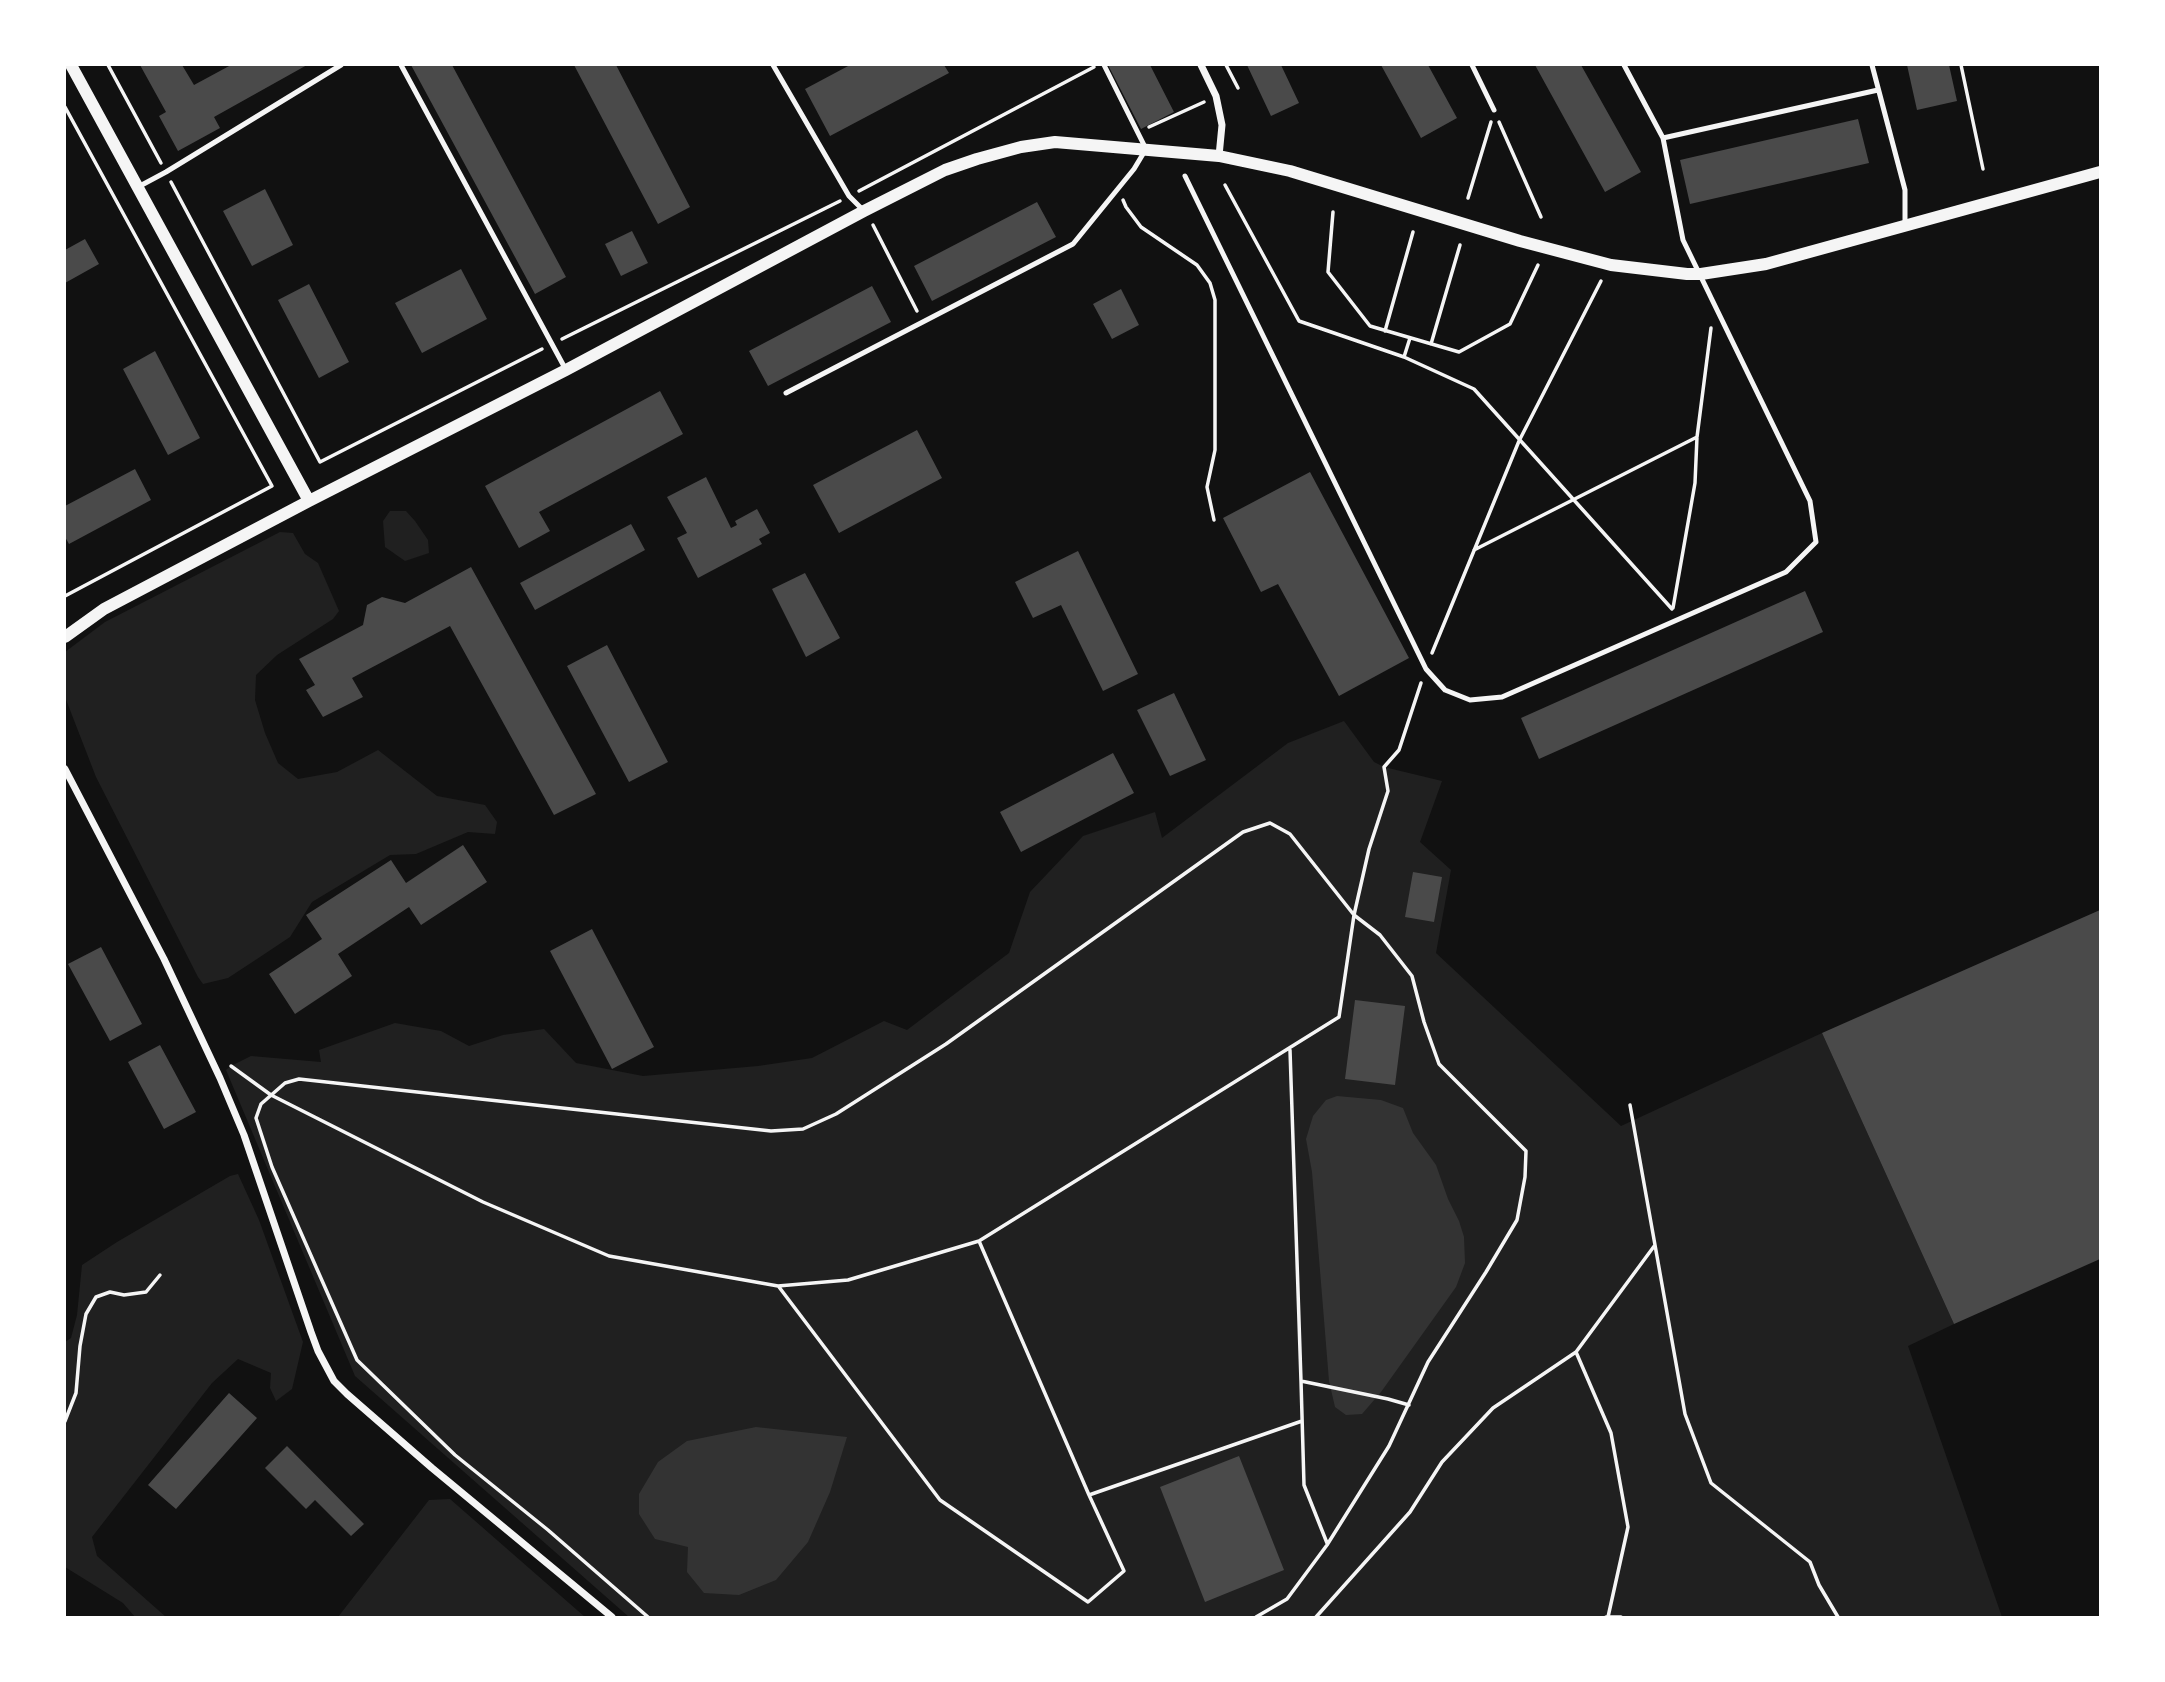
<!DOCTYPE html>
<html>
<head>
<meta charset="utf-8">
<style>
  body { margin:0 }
  #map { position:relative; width:2165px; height:1682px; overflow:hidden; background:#111; font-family:Helvetica,sans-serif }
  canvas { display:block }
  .frame { position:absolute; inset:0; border:66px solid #fff; pointer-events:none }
</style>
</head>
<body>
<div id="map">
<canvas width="2165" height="1682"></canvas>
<div class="frame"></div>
</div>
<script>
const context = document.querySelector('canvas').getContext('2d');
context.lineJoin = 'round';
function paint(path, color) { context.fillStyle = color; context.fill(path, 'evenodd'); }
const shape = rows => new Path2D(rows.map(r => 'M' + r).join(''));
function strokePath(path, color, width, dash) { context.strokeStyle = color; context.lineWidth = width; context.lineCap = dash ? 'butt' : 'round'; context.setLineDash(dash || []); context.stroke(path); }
paint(shape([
  [390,511,406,511,415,521,428,540,429,553,405,561,385,547,383,521],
  [280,532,293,533,305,554,318,563,339,611,333,619,277,655,256,675,255,700,265,733,278,763,298,779,337,772,378,750,437,796,485,805,497,822,495,834,468,832,416,854,390,855,312,902,290,937,260,957,228,978,203,984,198,977,96,777,65,697,65,652,105,622],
  [1344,721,1374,762,1384,767,1442,781,1420,842,1451,870,1436,953,1621,1126,1822,1033,1954,1324,1908,1346,2002,1617,629,1617,355,1376,226,1070,231,1066,251,1056,321,1062,319,1050,395,1023,441,1031,469,1046,503,1035,544,1029,576,1063,643,1076,758,1066,812,1058,884,1021,907,1030,1009,953,1030,892,1083,836,1155,812,1162,838,1288,743],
  [238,1174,259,1220,303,1342,292,1389,276,1401,270,1388,271,1373,238,1359,212,1383,92,1537,97,1556,166,1617,135,1617,123,1603,65,1567,65,1342,71,1338,77,1315,82,1265,117,1242,230,1176],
  [450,1499,585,1617,338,1617,429,1500]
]), '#202020');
paint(shape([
  [1337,1096,1381,1100,1403,1108,1413,1133,1436,1165,1448,1199,1459,1221,1464,1237,1465,1263,1456,1287,1381,1392,1362,1414,1346,1415,1335,1407,1329,1381,1312,1172,1306,1139,1313,1116,1326,1100],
  [756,1427,847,1437,830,1492,808,1542,776,1580,739,1595,704,1593,687,1572,688,1547,655,1539,639,1514,639,1494,658,1462,687,1441]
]), '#333');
paint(shape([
  [140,65,182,65,194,85,231,65,307,65,214,117,220,128,178,151,159,116,166,112],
  [411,65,452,65,566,277,535,294],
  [574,65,616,65,690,207,658,224],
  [850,65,944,65,949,73,830,136,805,89],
  [1108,65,1150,65,1174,112,1141,129],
  [1247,65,1281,65,1299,103,1271,116],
  [1381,65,1428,65,1457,118,1421,138],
  [1535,65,1581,65,1641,172,1605,192],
  [1907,65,1949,65,1957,101,1917,110],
  [1858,119,1869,163,1690,204,1680,160],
  [265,189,293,245,252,266,223,211],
  [1037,202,1056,237,932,301,914,266],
  [632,231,648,263,621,276,605,244],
  [85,239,99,264,65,283,65,250],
  [461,269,487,319,422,353,395,303],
  [309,284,349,362,319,378,278,300],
  [872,286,891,322,768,386,749,351],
  [1121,289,1139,325,1112,339,1093,304],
  [155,351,200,438,168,455,123,369],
  [660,391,683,434,539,512,550,531,519,548,485,486],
  [917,430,942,478,839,533,813,485],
  [135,469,151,500,69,544,65,537,65,506],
  [1310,472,1409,658,1339,696,1278,584,1261,592,1223,518],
  [706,477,731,528,737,525,735,521,757,509,770,533,759,539,762,544,698,578,677,538,687,533,667,497],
  [631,524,645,550,535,610,520,583],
  [1078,551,1138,674,1103,691,1061,605,1033,618,1015,582],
  [471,567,596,794,554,815,450,626,352,678,363,697,323,717,306,690,315,685,299,659,363,625,367,605,382,597,405,603],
  [805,573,840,638,806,657,772,589],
  [1805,591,1823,632,1539,759,1521,718],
  [607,645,668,762,629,782,567,666],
  [1174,693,1206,760,1170,776,1137,710],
  [1113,753,1134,793,1021,852,1000,812],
  [463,845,487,882,421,925,409,907,338,954,352,976,295,1014,269,974,322,939,306,915,391,860,406,883],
  [1413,872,1442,877,1434,922,1405,917],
  [2100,910,2100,1259,1954,1324,1822,1033],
  [592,929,654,1047,612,1069,550,951],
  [101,947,142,1024,110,1041,68,964],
  [1355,1000,1405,1006,1395,1085,1345,1079],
  [160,1045,196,1112,164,1129,128,1062],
  [229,1393,257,1418,176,1509,148,1485],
  [287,1446,364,1524,351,1536,315,1500,306,1509,265,1468],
  [1239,1456,1284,1570,1205,1602,1160,1487]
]), '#4a4a4a');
strokePath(shape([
  [108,65,161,163],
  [1226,65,1238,88],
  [1961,65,1983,169],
  [65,107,272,486,65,596],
  [1499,122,1541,217],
  [1149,127,1204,102],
  [171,182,320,462,542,349],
  [1225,185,1299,321,1404,357,1474,389,1672,609],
  [859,191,1094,67],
  [1468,198,1491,122],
  [1123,200,1126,207,1141,227,1197,265,1210,283,1215,300,1215,450,1207,487,1214,520],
  [1333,212,1328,272,1370,326,1459,352,1510,324,1538,265],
  [873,225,917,311],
  [1385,331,1413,232],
  [562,339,840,201],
  [1431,344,1460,245],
  [1404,357,1410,338],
  [1474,550,1697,437],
  [1673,608,1695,483,1697,437,1711,328],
  [1432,653,1519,441,1601,281],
  [1290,1050,1301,1381],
  [231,1066,271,1095,483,1202,609,1256,778,1286,848,1280,979,1241,1339,1017,1354,915,1369,849,1388,791,1384,767,1399,750,1421,683],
  [1655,1245,1685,1414,1711,1483,1810,1562,1819,1585,1838,1617],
  [779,1287,940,1500,1088,1602,1124,1571,1089,1495,979,1241],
  [1576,1352,1611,1433,1628,1527,1608,1617],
  [65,1421,76,1393,80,1346,86,1314,96,1297,110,1292,124,1295,146,1292,160,1275],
  [1089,1495,1302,1421],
  [1327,1543,1304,1485,1301,1381,1388,1399,1409,1405],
  [648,1617,548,1530,455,1455,357,1360,272,1167,256,1118,261,1104,285,1083,299,1079,771,1131,803,1129,836,1114,946,1044,1243,832,1270,823,1290,834,1354,915,1380,935,1412,976,1424,1022,1439,1064,1526,1151,1525,1177,1517,1220,1486,1272,1428,1362,1389,1446,1327,1545,1287,1599,1256,1617],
  [1316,1617,1410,1512,1442,1462,1493,1408,1576,1352,1655,1245,1630,1105],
  [1606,1617,1621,1617]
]), '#f5f5f5', 3.5);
strokePath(shape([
  [401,65,566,370],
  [773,65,849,196,864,211],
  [1472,65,1494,110],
  [1624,65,1663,138],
  [1872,65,1905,190,1905,224],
  [1185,176,1426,669,1445,690,1470,700,1502,697,1786,572,1816,542,1810,501,1683,240,1663,138,1878,90],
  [138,187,166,172,341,65],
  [786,393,1073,244,1134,169,1146,149,1104,65]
]), '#f5f5f5', 5);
strokePath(shape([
  [1201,65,1216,96,1222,125,1219,156],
  [65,769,164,959,220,1078,244,1135,311,1332,318,1351,334,1381,347,1394,432,1468,612,1617]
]), '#f5f5f5', 7);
strokePath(shape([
  [71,65,309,501],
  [65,637,104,609,309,501,566,370,864,211,945,170,977,159,1021,147,1055,142,1219,156,1290,171,1520,241,1611,265,1687,274,1701,274,1766,264,2100,172]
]), '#f5f5f5', 12);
</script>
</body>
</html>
